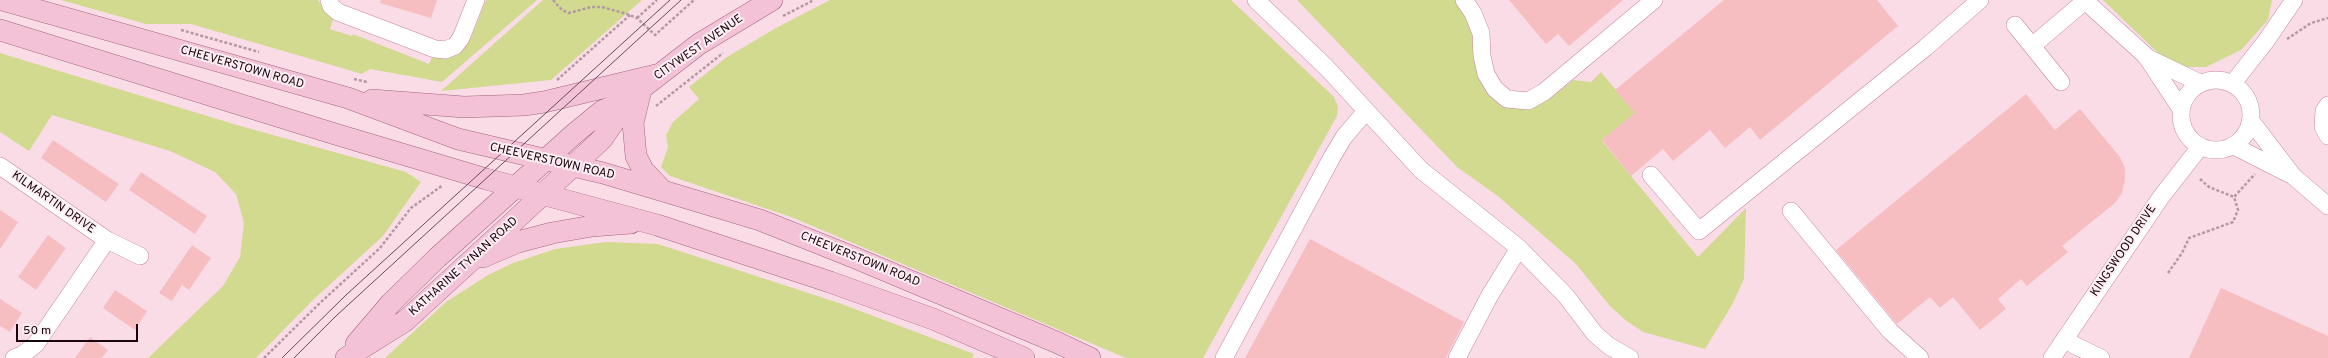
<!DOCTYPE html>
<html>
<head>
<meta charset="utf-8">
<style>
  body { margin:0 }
  #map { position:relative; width:2328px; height:358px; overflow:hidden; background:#fadce7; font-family:Overpass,sans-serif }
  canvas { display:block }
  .scale { position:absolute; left:16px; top:324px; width:122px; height:18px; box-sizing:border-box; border:2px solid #19040d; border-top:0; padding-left:5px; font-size:12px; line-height:14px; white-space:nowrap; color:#19040d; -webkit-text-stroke:3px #fdeef3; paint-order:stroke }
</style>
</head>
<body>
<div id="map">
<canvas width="2328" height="358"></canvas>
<div class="scale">50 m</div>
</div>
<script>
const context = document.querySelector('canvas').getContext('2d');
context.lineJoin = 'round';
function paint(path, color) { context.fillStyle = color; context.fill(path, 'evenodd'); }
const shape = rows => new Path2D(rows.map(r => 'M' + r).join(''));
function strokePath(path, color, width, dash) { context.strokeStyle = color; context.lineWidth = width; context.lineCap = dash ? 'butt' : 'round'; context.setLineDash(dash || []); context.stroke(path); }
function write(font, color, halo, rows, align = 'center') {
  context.font = font + ' Overpass,sans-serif'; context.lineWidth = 4; context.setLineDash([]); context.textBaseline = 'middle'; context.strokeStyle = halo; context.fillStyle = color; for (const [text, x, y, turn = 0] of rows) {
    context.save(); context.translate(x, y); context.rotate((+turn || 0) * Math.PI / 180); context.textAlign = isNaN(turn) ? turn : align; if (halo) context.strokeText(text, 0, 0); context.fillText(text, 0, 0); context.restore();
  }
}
paint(shape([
  [61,0,318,0,324,9,334,16,330,29,352,36,353,34,429,64,434,53,465,36,471,38,486,0,537,0,442,82,370,69,362,74,191,24,146,24],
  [543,0,642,0,551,80,441,91],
  [830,0,1231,0,1334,97,1338,107,1337,116,1203,358,1126,358,791,217,670,176,661,167,668,147,666,135,673,122,699,99,689,87,727,57,776,28],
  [1297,0,1461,0,1468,9,1485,81,1534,103,1551,98,1573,80,1591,82,1601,72,1635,113,1602,141,1698,257,1746,208,1744,279,1732,305,1705,349,1643,332,1624,319,1610,306,1576,264,1499,197,1457,167],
  [2103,0,2272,0,2268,20,2241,50,2206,67,2183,67,2161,56],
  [0,53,237,125,406,172,421,182,383,236,313,300,256,358,148,358,223,286,240,257,244,223,236,194,215,172,170,151,52,115,29,151,0,132],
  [606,242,658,244,839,303,974,354,972,358,385,358,446,302,488,275,513,263,555,249]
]), '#d2da90');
paint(shape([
  [381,0,437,0,431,18,380,3],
  [1509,0,1623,0,1569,46,1558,34,1546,44],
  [1724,0,1877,0,1898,26,1760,140,1750,127,1725,148,1710,130,1673,161,1663,149,1631,176,1602,140,1635,113,1615,90],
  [2026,94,2055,130,2080,109,2120,157,2125,168,2125,180,2122,193,2115,203,2062,246,2068,252,2027,286,2021,279,1998,299,2006,309,1980,330,1953,297,1940,308,1930,297,1897,324,1836,250],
  [53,140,119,184,106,202,41,158],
  [141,172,207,216,195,234,129,190],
  [0,210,18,222,0,249],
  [48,235,66,248,36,290,18,277],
  [1310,239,1464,322,1446,358,1245,358],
  [192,245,211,258,189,290,182,285,172,301,159,293],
  [2221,288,2328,336,2328,358,2189,358],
  [115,290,147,311,135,330,103,308],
  [0,299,22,313,10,332,0,326],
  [90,337,108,350,102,358,75,358]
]), '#f7bec2');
const minor = shape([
  [329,0,331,6,338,12,435,49,445,50,455,46,461,38,476,0],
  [1256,0,1326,67,1421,170,1519,248,1566,296,1595,334,1609,346,1630,358],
  [1464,0,1473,13,1481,33,1482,56,1486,74,1495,89,1507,99,1528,101,1544,92,1654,0],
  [2084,0,2146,56,2181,109],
  [2015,25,2061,82],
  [2032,46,2085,1],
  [2146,57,2200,83],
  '2181 115a35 35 0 1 1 70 0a35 35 0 1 1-70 0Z',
  [2233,83,2266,41,2294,0],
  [2328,105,2324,111,2323,127,2328,136],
  [2251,121,2293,176,2328,206],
  [2234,146,2289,174],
  [0,166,107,240,140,256],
  [1651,175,1699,231,1925,48,1980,0],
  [1791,211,1890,331,1920,358],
  [2065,338,2074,345,2101,358],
  [14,358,22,355,36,344,107,240],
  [1224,358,1332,157,1344,137,1366,111],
  [1457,358,1490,295,1519,248],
  [2052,358,2161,197,2200,147]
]);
const major = shape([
  [2,0,348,98,458,139,603,173,760,220,853,257,1056,342,1090,358],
  [0,30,335,134,486,179,657,225,830,282,933,319,1024,358],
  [640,94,633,123,636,156,643,170,662,190],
  [372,100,464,107,524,105,544,102,656,75],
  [483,257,518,242,552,233,592,226,631,223],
  [356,344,391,303,437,258,574,134,602,111,629,100],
  [346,358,405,321,511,224,602,139,629,100,642,88,699,44,772,0]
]);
strokePath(minor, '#c784a1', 18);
strokePath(major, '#a3667f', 22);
strokePath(shape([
  [553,0,562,10,569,13,591,7,602,7,627,14,637,18,655,35,694,0],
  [783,16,814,0],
  [637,18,657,0],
  [181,30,259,52],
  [2287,39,2311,23,2328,18],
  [354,79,367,82],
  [557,80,630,15],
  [656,106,723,53],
  [2200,179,2209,187,2234,197],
  [2168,273,2182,253,2189,238,2233,222,2238,210,2234,197,2255,174],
  [264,358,321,302,380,248,411,208,443,185]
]), '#b499a3', 2.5, [3, 2]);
strokePath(minor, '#fff', 17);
strokePath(major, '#f4c2d7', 21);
strokePath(shape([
  [282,358,346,295,670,0],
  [294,358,336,316,681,0]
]), '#654c56', 1);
write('12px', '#19040d', '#fdeef3', [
  ["CITYWEST AVENUE",699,48,-35],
  ["CHEEVERSTOWN ROAD",242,68,16],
  ["CHEEVERSTOWN ROAD",552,162,13],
  ["KILMARTIN DRIVE",53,203,35],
  ["KINGSWOOD DRIVE",2124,251,-56],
  ["CHEEVERSTOWN ROAD",860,260,22],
  ["KATHARINE TYNAN ROAD",464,267,-42]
]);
</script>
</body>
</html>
